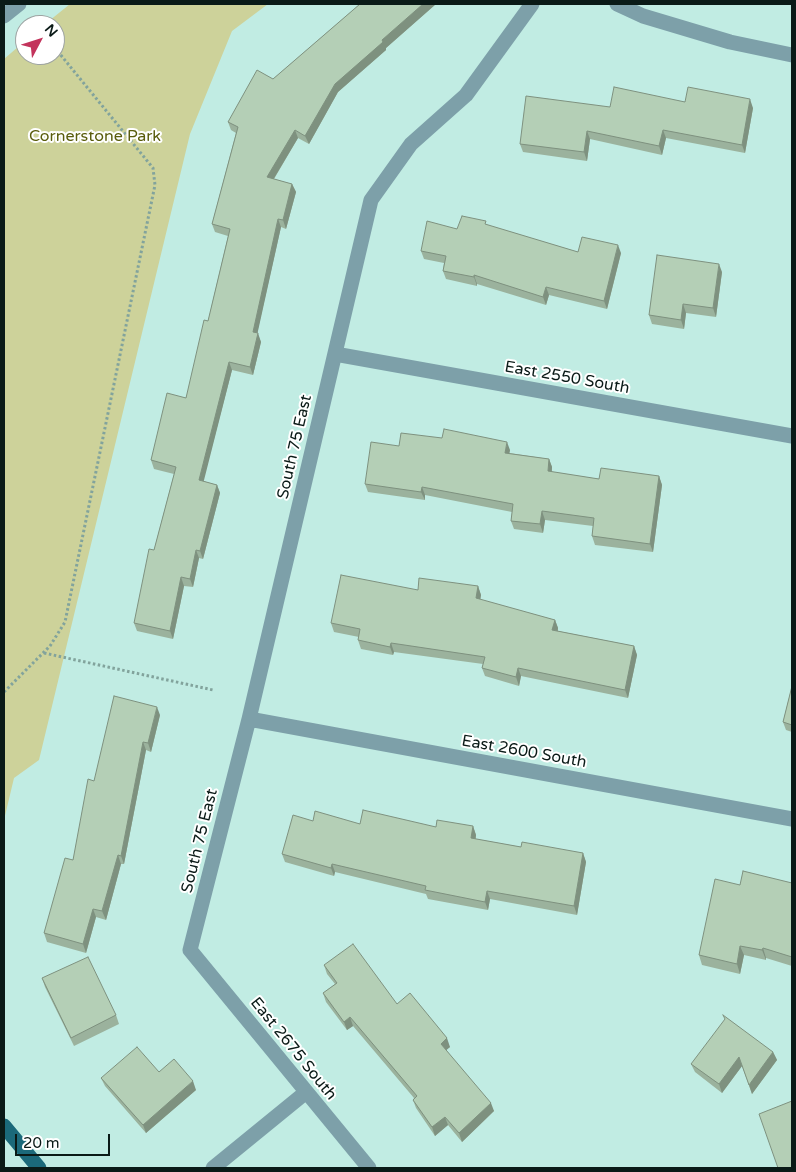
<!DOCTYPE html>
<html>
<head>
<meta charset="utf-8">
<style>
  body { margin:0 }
  #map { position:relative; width:796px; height:1172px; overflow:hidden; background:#c1ece3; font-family:"Varela Round",sans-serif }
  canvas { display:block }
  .frame { position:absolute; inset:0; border:5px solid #0a1a17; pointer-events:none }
  .north { position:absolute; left:15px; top:15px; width:50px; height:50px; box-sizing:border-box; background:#fff; border:1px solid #9da3a2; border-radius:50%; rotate:50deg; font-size:14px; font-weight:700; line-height:20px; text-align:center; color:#0a1a17 }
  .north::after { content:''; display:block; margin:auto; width:18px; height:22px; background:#c3345c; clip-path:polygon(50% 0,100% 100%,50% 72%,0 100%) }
  .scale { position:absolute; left:15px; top:1134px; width:95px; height:22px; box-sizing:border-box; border:2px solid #0a1a17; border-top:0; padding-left:6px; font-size:15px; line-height:18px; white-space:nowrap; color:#0a1a17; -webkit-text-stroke:4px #fff; paint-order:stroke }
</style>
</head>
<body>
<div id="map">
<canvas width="796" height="1172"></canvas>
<div class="frame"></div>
<div class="north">N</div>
<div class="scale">20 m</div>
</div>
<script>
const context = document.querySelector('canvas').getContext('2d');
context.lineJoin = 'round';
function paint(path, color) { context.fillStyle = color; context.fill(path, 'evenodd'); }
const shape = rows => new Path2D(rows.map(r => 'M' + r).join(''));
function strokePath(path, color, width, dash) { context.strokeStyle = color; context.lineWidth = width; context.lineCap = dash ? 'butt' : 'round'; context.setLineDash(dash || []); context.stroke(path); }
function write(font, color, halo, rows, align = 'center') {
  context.font = font + ' "Varela Round",sans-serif'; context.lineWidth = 4; context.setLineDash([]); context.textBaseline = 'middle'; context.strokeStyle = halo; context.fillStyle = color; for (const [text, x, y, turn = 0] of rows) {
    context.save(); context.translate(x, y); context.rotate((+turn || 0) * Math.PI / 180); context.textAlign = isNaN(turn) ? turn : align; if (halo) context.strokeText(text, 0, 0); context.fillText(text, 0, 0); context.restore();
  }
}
paint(shape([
  [70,4,268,4,232,31,190,134,39,760,14,778,4,820,4,59,25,41,25,55,55,55,55,25,44,25]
]), '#cdd29a');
strokePath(shape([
  [44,653,213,690],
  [4,692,50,646,65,622,155,185,153,168,55,48]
]), '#82a39c', 3, [2.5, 2.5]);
strokePath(shape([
  [617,4,643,16,730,42,792,55],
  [4,16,19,4],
  [335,354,792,436],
  [249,719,792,819],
  [213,1168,305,1093],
  [369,1168,190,950,249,719,371,200,411,144,466,95,532,4]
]), '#7da0a9', 15);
strokePath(shape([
  [4,1126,39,1168]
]), '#1b697a', 15);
paint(shape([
  [360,4,436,4,386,48,386,50,338,92,309,144,298,138,274,179,292,184,296,192,286,229,281,227,257,333,261,342,253,375,232,370,203,481,217,485,220,493,203,559,199,558,193,587,184,586,173,639,137,631,134,623,154,550,174,474,154,469,151,460,186,398,208,321,228,236,215,232,212,224,236,133,231,130,228,122,273,79],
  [685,102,753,108,745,153,666,138,662,155,590,139,587,161,523,152,520,144,610,107],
  [487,225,578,252,621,253,607,309,549,295,546,305,477,284,477,286,446,279,443,271,444,263,424,259,421,251,457,229],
  [722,272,716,317,686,313,684,329,652,324,649,315],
  [399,446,510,450,509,453,549,459,552,467,552,472,599,479,659,476,662,485,653,552,595,545,592,536,593,526,545,520,543,533,514,529,511,521,512,512,425,495,425,500,368,492,365,484],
  [478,586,481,595,480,600,555,620,558,628,558,631,634,646,637,655,628,698,521,676,519,686,485,676,482,668,483,664,394,652,393,655,361,649,358,640,359,637,334,632,331,623,418,590],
  [792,686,792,732,786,730,783,722],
  [160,715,151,752,146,750,124,864,121,864,106,920,96,917,86,953,47,942,44,933,73,860,94,781],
  [313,821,360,824,436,827,473,826,476,835,476,839,521,847,583,853,586,862,577,915,490,899,488,910,428,899,426,894,335,872,334,876,285,862,282,854],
  [792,883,792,966,766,958,766,960,744,955,740,974,702,965,699,955,740,885],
  [324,965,397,1004,450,1047,446,1050,494,1111,462,1142,448,1125,435,1136,416,1108,413,1100,414,1098,353,1026,347,1030,326,1002,323,993,335,984,327,974],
  [42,978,116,1015,119,1024,74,1046,45,987],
  [773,1052,777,1060,752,1094,742,1066,722,1093,695,1072,691,1064],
  [159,1072,196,1090,146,1133,105,1086,101,1078]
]), '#9bb29d');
paint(shape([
  [423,4,436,4,386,48,386,50,338,92,309,144,305,136,335,84,382,40],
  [750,99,753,108,745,153,742,145],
  [295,130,298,138,270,185,267,177],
  [663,130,666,138,662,155,659,146],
  [587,131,590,139,587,161,584,152],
  [292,184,296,192,286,229,283,220],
  [278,219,281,227,256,340,253,332],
  [618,245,621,253,607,309,604,301],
  [719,264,722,272,716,317,713,308],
  [474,275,477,284,477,286,474,277],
  [546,287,549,295,546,305,543,297],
  [683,304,686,313,684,329,681,320],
  [258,333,261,342,253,375,250,367],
  [229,362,232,370,202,488,199,480],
  [507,442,510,450,508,461,505,453],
  [549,459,552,467,551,480,548,471],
  [659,476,662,485,653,552,650,544],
  [217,485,220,493,203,559,200,551],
  [422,487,425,495,425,500,421,492],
  [542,511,545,520,543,533,540,524],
  [196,550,199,558,193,587,190,579],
  [181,577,184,586,173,639,170,631],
  [478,586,481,595,479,607,476,598],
  [555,620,558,628,556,639,552,630],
  [391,643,394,652,393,655,390,647],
  [634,646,637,655,628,698,625,690],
  [518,668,521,676,519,686,516,677],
  [157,707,160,715,151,752,148,743],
  [143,742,146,750,124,864,121,856],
  [473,826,476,835,474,846,471,838],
  [583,853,586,862,577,915,574,906],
  [118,855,121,864,106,920,102,911],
  [332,864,335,872,334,876,331,868],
  [487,891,490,899,488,910,485,902],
  [93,909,96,917,86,953,83,944],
  [740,946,744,955,740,974,737,964],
  [763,948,766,958,766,960,762,950],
  [350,1017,353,1026,347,1030,344,1022],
  [447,1038,450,1047,444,1052,441,1044],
  [773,1052,777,1060,752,1094,749,1085],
  [739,1057,742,1066,722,1093,719,1084],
  [193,1081,196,1090,146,1133,143,1125],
  [491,1103,494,1111,462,1142,459,1133],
  [445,1117,448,1125,435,1136,432,1127]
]), '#7e917f');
const building = shape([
  [360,4,423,4,382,40,383,42,335,84,305,136,295,130,267,177,292,184,283,220,278,219,253,332,258,333,250,367,229,362,199,480,217,485,200,551,196,550,190,579,181,577,170,631,134,623,149,549,154,550,176,467,151,460,167,393,186,398,204,320,208,321,230,229,212,224,238,127,228,122,257,70,273,79,360,4],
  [614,87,685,102,688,87,750,99,742,145,663,130,659,146,587,131,584,152,520,144,526,96,610,107,614,87],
  [462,216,486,221,485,224,578,252,582,237,618,245,604,301,546,287,543,297,474,275,474,277,443,271,446,256,421,251,427,221,457,229,462,216],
  [657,255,719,264,713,308,683,304,681,320,649,315,657,255],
  [444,429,507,442,505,453,549,459,548,471,599,479,601,468,659,476,650,544,592,536,594,518,542,511,540,524,511,521,513,504,422,487,421,492,365,484,371,442,399,446,401,433,442,438,444,429],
  [341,575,418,590,419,578,478,586,476,598,555,620,552,630,634,646,625,690,518,668,516,677,482,668,485,657,391,643,390,647,358,640,360,629,331,623,341,575],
  [792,686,792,725,783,722,792,686],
  [114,696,157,707,148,743,143,742,121,856,118,855,102,911,93,909,83,944,44,933,65,858,73,860,88,779,94,781,114,696],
  [363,810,436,827,437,820,473,826,471,838,521,847,522,842,583,853,574,906,487,891,485,902,425,890,426,886,332,864,331,868,282,854,293,815,313,821,315,811,360,824,363,810],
  [743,871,792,883,792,957,763,948,762,950,740,946,737,964,699,955,715,879,740,885,743,871],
  [353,944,397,1004,410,993,447,1038,441,1044,491,1103,459,1133,445,1117,432,1127,413,1100,417,1096,350,1017,344,1022,323,993,337,983,324,965,353,944],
  [88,957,116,1015,71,1038,42,978,88,957],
  [723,1015,773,1052,749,1085,739,1057,719,1084,691,1064,725,1019,723,1015],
  [137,1047,159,1072,174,1059,193,1081,143,1125,101,1078,137,1047],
  [792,1101,792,1168,778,1168,759,1114,792,1101]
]);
paint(building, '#b4cfb6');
strokePath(building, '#7e917f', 1);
write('16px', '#595c0c', '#fff', [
  ["Cornerstone Park",95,137]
]);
write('16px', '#0a1a17', '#fff', [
  ["East 2550 South",567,378,10],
  ["South 75 East",295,447,-77],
  ["East 2600 South",524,752,10],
  ["South 75 East",200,841,-76],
  ["East 2675 South",293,1049,51]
]);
</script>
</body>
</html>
